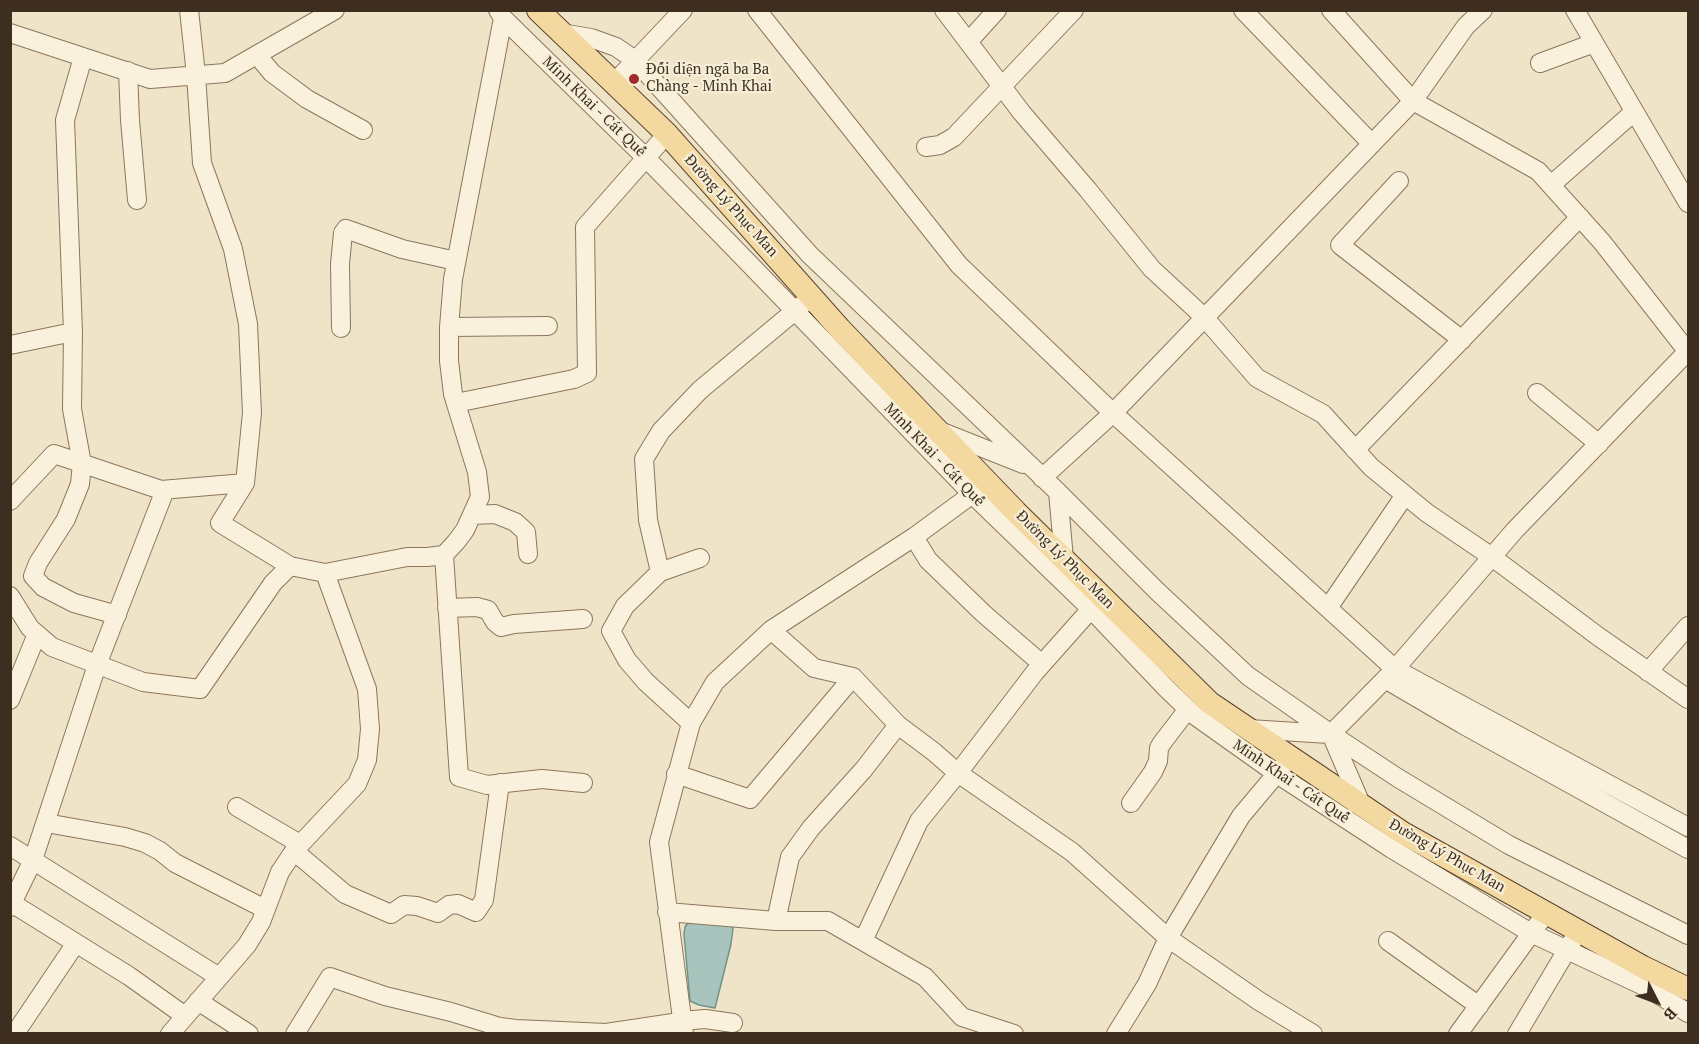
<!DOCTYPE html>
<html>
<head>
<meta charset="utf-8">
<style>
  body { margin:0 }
  #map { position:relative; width:1699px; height:1044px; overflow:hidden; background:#f0e4c8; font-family:"PT Serif",serif }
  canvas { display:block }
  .frame { position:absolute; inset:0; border:12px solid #3d2e20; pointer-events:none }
  .north { position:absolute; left:1627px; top:972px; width:60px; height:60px; -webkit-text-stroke:4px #f7eed8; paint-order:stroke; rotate:132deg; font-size:16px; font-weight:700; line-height:24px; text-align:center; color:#3d2e20 }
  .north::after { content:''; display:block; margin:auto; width:21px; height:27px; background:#3d2e20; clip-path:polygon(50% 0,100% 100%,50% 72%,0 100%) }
</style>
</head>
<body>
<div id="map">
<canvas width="1699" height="1044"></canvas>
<div class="frame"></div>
<div class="north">B</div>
</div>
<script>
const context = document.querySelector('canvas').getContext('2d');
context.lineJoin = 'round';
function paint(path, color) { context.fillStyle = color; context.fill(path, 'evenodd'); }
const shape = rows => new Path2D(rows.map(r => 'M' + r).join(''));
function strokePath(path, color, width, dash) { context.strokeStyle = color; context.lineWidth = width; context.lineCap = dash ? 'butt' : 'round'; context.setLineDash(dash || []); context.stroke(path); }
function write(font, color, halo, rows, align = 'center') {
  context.font = font + ' "PT Serif",serif'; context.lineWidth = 4.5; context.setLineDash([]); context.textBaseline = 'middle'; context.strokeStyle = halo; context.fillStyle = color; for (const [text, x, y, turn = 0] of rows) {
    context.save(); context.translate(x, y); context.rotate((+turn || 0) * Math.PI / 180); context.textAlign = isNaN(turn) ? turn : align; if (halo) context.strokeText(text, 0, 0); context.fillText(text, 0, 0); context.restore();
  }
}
const water = shape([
  [693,922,728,924,733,928,731,944,715,1008,699,1005,690,1001,684,934,685,927,687,924,693,922]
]);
paint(water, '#a9c4bc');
strokePath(water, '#6f938a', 1.5);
const minor = shape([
  [189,10,196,75,202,163,233,249,248,324,252,413,245,483,220,523,290,566],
  [498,10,503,18,646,158,734,248,972,494,1091,609,1166,688,1194,715,1277,774,1392,849,1531,933,1648,988,1688,1013],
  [757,10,959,265,1113,413,1395,669,1688,827],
  [944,10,1022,113,1088,190,1152,269,1204,317,1257,378,1323,414,1371,467,1427,513,1492,557,1599,637,1688,699],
  [1243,10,1372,144],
  [1331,10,1413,101,1538,171,1602,242,1688,352],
  [1575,10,1688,203],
  [10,33,150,79,225,73,335,10],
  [561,33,591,38,616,47,635,60,810,255,1058,492,1158,592,1248,676,1331,734,1398,778,1509,845,1688,935],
  [968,42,997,10],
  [257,55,272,73,307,99,363,130],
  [1540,63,1594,43],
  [128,71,130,120,137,200],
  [614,83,683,10],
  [926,147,940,145,954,137,1074,10],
  [1399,181,1340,245,1462,340],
  [1551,185,1634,112],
  [449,327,548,326],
  [341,328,340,264,343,233,346,229,402,249,456,261],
  [73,332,72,409,82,464,80,484,66,519,38,563,33,576,43,587,74,603,117,615],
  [10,345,73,332,65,120,83,57],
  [1537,393,1599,444],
  [456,403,574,379,587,373,585,227,667,134],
  [940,431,1023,464],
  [1355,450,1580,217],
  [1042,478,1113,413,1413,101,1466,26,1483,10],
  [1058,492,1064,559],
  [10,501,54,454,161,490,245,483],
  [472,515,495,514,515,522,526,532,528,554],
  [914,537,928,560,984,614,1042,664],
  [444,555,459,777,487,785,542,779,583,783],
  [660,572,648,520,644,459,661,431,700,390,802,305],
  [10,596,30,628,52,647,143,682,200,689,273,583,290,566,325,573,407,557,427,557,444,555,456,542,465,530,480,497,477,472,453,394,449,361,449,327,453,279,503,18],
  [447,608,477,607,488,610,495,622,501,627,514,624,583,619],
  [1328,608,1405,495],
  [771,630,814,668,853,677,898,725,934,752,958,773,1072,852,1168,938,1259,1001,1313,1034],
  [1648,672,1688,626],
  [1385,679,1462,724,1688,849],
  [10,700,37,634],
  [691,723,646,682,627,660,611,631,625,606,660,572,700,558],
  [1249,729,1329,734],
  [676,774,750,799,853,677],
  [1131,803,1153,772,1158,761,1159,748,1162,743,1188,709],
  [1361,804,1331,734,1395,669,1515,530,1688,351],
  [237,807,300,844],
  [46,823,125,837,145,843,160,851,175,863,265,909],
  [10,846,219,977],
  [294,851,345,894,391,914,404,905,417,906,438,913,449,905,458,904,476,912,484,900,500,783],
  [10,902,129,976,185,1016],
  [10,907,33,860,97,665,165,490],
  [667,912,776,921,828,921,925,977,962,1017,1014,1034],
  [776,921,790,857,811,828,864,769,898,725],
  [863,941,919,821,958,773,1035,672,1099,600],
  [1388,941,1479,1006],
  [198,1001,249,1034],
  [18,1034,18,1029,76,943],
  [170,1034,247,945,261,922,280,872,294,851,357,784,367,760,370,729,367,689,325,573],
  [295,1034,330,977,385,996,451,1012,500,1027],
  [500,1034,500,1027,516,1029,606,1033,693,1020,705,1019,733,1023],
  [684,1034,659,842,691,723,715,682,771,630,914,537,982,487],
  [1116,1034,1147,984,1168,938,1241,816,1283,766],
  [1458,1034,1546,913],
  [1517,1034,1573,940]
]);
const major = shape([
  [538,10,667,134,840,329,1016,512,1210,703,1403,833,1643,967,1688,989]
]);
strokePath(minor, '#8d765c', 20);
strokePath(major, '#5b4430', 24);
strokePath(minor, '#faf1dc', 18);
strokePath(major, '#f3d9a0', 22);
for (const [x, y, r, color] of [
  [634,79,6,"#9e2a2b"]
]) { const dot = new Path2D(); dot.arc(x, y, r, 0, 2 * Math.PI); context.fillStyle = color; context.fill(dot); strokePath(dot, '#f7eed8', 2); }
write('15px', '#3d2e20', '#f7eed8', [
  ["Đối diện ngã ba Ba",646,70],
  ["Chàng - Minh Khai",646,87]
], 'left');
write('15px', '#3d2e20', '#f7eed8', [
  ["Minh Khai - Cát Quế",594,107,44],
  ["Đường Lý Phục Man",731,206,48],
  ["Minh Khai - Cát Quế",934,455,46],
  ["Đường Lý Phục Man",1065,560,45],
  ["Minh Khai - Cát Quế",1291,782,34],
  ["Đường Lý Phục Man",1447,856,30]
]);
</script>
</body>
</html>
